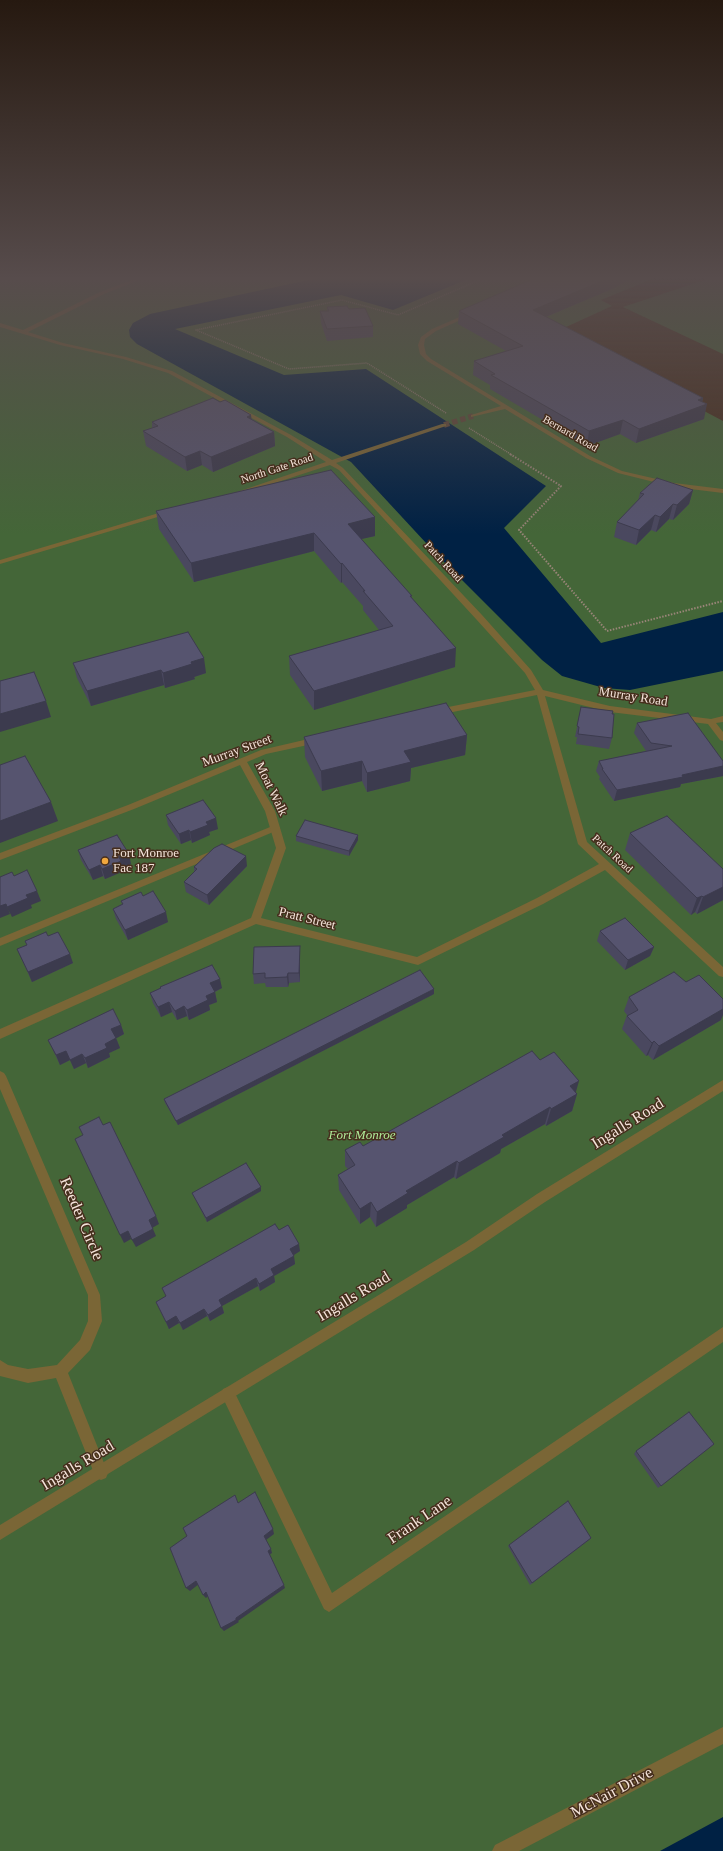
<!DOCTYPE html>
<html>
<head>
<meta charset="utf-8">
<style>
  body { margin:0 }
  canvas { display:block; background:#462e1d }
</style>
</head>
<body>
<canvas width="723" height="1851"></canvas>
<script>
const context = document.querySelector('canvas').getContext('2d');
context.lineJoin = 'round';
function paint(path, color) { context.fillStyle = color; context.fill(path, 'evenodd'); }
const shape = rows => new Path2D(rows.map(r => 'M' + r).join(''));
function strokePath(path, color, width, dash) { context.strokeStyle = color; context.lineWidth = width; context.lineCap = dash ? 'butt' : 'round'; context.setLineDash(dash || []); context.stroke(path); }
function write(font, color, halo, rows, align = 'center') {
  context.font = font + ' "Times New Roman",serif'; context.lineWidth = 3; context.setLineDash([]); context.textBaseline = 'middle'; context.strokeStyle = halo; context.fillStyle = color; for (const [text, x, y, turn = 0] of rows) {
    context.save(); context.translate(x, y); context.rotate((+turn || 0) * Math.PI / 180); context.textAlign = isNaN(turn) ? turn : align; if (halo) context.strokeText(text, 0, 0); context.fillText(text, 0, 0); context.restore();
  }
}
paint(shape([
  [0,276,659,276,601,300,612,306,555,332,723,421,723,1851,0,1851],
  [717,276,723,276,723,354,623,307]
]), '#446638');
paint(shape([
  [327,276,475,276,393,310,341,295,175,329,284,375,366,369,546,486,504,528,601,643,723,612,723,671,630,690,604,688,562,676,542,660,439,557,351,462,137,344,130,337,129,330,133,323,150,314],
  [723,1817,723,1851,660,1851]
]), '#002144');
strokePath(shape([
  [444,425,473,416]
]), '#604939', 5.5, [5.5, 3]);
strokePath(shape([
  [446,413,367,363,289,369,196,330,342,300,398,315,489,276],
  [469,428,512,455]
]), '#998578', 1.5, [1, 1]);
strokePath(shape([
  [510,454,561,486,519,530,607,631,723,601]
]), '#998578', 2, [1.5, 1.5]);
paint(shape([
  [275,825,280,828,278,830,0,946,0,938,275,825]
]), '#7a6636');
paint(shape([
  [143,276,149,276,104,294,28,332,63,343,126,357,172,371,291,435,332,460,442,424,446,424,446,426,336,463,343,468,482,615,531,670,543,690,610,706,711,719,723,716,723,722,716,723,723,732,723,741,720,740,708,724,610,712,545,696,587,842,723,967,723,977,719,976,605,870,543,904,418,965,256,924,0,1039,0,1029,251,918,276,848,265,811,240,765,134,809,0,860,0,853,128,805,261,750,317,737,321,740,317,743,266,754,247,762,275,811,286,848,261,918,417,957,537,898,599,864,578,844,537,695,438,715,435,714,434,712,438,709,535,690,525,673,476,619,339,470,330,465,241,494,237,494,237,492,326,462,287,437,168,373,123,359,60,345,0,327,0,323,23,330,100,292,143,276],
  [555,276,561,276,540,286,536,285,555,276],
  [469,313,474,314,436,331,425,339,424,345,426,354,431,359,590,456,622,471,674,483,723,489,723,493,674,487,618,473,586,458,505,409,471,417,471,415,501,406,427,361,420,354,418,345,421,337,432,329,469,313],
  [169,510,171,511,171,513,0,564,0,560,169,510],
  [0,1071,4,1073,6,1076,100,1295,102,1321,90,1350,68,1373,108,1473,106,1478,101,1480,96,1478,56,1378,28,1383,0,1376,0,1360,8,1365,28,1369,57,1365,80,1340,88,1321,88,1295,0,1089,0,1071],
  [723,1327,723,1342,329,1612,324,1609,221,1394,223,1389,228,1387,233,1389,332,1593,723,1327]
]), '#7a6636');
paint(shape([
  [723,1080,723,1091,545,1202,474,1250,0,1540,0,1525,466,1242,537,1194,723,1080],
  [723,1727,723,1744,519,1851,492,1851,495,1845,723,1727]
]), '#7a6636');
paint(shape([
  [561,276,635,276,614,288,546,317,703,398,702,402,704,419,636,443,620,434,587,446,490,389,490,385,473,375,474,361,506,351,458,324,459,311,552,280],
  [327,307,349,309,373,326,373,337,327,341,321,323,320,311,327,311],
  [252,419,274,432,275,446,213,472,202,465,187,471,146,446,143,431,152,428,152,422],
  [693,490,689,504,673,520,669,519,656,532,651,530,636,545,614,537,617,522,638,501,640,493],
  [156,511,375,536,361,539,412,598,455,667,314,710,290,675,289,656,379,630,363,610,363,606,342,582,341,583,314,551,194,582,159,529],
  [73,663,206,673,194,677,195,679,165,688,164,685,91,706,77,678],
  [581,707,612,714,612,738,609,749,576,744,577,737,575,737],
  [637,723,723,776,681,784,680,787,614,801,599,779,600,777,596,771,599,761,646,751,634,733],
  [467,735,465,755,411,768,410,781,367,792,362,781,322,791,305,757,304,737],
  [166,815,218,829,209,832,210,835,192,843,191,840,181,844,168,825],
  [630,833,723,869,723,900,697,914,695,912,691,915,625,850],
  [358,835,358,840,349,856,296,841,296,836],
  [78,850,131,864,123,867,124,871,105,879,103,876,93,880,81,860],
  [247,866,209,905,186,892,184,882,194,872,194,867],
  [143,896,168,922,128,940,116,919,113,909,122,904,121,901],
  [600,931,654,947,650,956,625,970,597,941],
  [48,936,73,963,32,982,17,949,27,945,25,941],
  [300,946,300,982,289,983,288,987,266,987,265,983,254,984,253,974],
  [160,987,222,988,215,992,217,1002,209,1005,210,1010,189,1020,187,1016,177,1020,172,1012,161,1017,153,1003,150,993,161,988],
  [434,994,178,1125,165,1103,164,1099],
  [629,997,721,1020,653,1060,648,1055,646,1056,622,1029,627,1015,624,1011],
  [121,1025,124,1034,116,1038,120,1048,109,1053,110,1057,88,1068,86,1063,74,1069,70,1060,60,1065,48,1040],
  [540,1060,577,1094,572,1111,546,1126,545,1124,501,1149,500,1153,456,1179,454,1177,407,1205,407,1208,376,1227,370,1217,360,1224,339,1190,338,1175,348,1169,345,1166,345,1150,363,1146],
  [261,1191,207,1222,194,1197,192,1193],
  [279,1230,300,1251,293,1255,295,1264,274,1276,275,1282,260,1291,258,1286,222,1306,224,1313,210,1321,207,1316,183,1330,179,1323,169,1329,156,1302],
  [714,1444,658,1488,634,1454,636,1451],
  [589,1540,530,1585,508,1546,509,1545]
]), '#4a485f');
paint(shape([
  [614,276,635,276,614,288,531,323,533,310],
  [703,398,701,407,707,404,704,419,636,443,639,429,698,400],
  [251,415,253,429,247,417],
  [623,420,620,434,587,446,589,431],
  [274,432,275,446,213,472,211,457],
  [200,451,202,465,187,471,185,457],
  [693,490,689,504,673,520,677,505],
  [673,504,669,519,656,532,660,517],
  [655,515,651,530,636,545,639,530],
  [375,517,375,536,348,542,348,524],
  [314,533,314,551,194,582,191,563],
  [342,563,342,582,341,583,341,564],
  [456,648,455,667,314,710,314,691],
  [204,658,206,673,194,677,195,679,165,688,163,673,191,662],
  [161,670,164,685,91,706,87,691],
  [46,701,51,717,0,732,0,714],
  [467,735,465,755,411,768,410,781,367,792,367,773,404,751],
  [362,761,362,781,322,791,321,771],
  [723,766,723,776,681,784,680,787,614,801,617,790,682,775],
  [51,802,58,821,0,843,0,821],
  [216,818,218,829,209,832,210,835,192,843,190,832,206,822],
  [189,830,191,840,181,844,179,834],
  [358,835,358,840,349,856,349,851],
  [129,854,131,864,123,867,124,871,105,879,102,869,119,857],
  [246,856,247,866,209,905,207,895],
  [100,865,103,876,93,880,89,870],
  [723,887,723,900,697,914,703,897],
  [37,891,41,901,31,905,32,908,12,917,7,907,26,895],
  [702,896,695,912,691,915,697,898],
  [6,904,10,914,0,918,0,906],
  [166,912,168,922,128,940,125,930],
  [300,946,300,982,299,973],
  [654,947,650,956,625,970,628,960],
  [70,954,73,963,32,982,28,972],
  [288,973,289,983,288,987,287,977],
  [220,979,222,988,212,993,210,983],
  [434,989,434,994,178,1125,176,1121],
  [215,992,217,1002,209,1005,210,1010,189,1020,187,1010,206,996],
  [169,1002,172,1012,161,1017,158,1007],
  [184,1006,187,1016,177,1020,175,1011],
  [723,1009,723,1015,721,1020,653,1060,659,1046],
  [121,1025,124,1034,115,1039,111,1029],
  [116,1038,120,1048,109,1053,110,1057,88,1068,85,1058,105,1044],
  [654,1041,648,1055,646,1056,652,1043],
  [66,1051,70,1060,60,1065,56,1055],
  [82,1054,86,1063,74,1069,70,1060],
  [579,1081,575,1095,577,1094,572,1111,546,1126,551,1109,570,1086],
  [550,1107,545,1124,501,1149,500,1153,456,1179,459,1163,502,1135],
  [457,1161,454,1177,407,1205,407,1208,376,1227,377,1212,406,1191],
  [261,1187,261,1191,207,1222,206,1218],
  [371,1202,370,1217,360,1224,360,1209],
  [156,1216,159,1224,152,1228,149,1220],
  [153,1229,156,1236,136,1247,132,1240],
  [128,1231,131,1239,124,1243,120,1235],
  [299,1244,300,1251,291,1257,290,1249],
  [294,1256,295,1264,274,1276,275,1282,260,1291,259,1284,271,1269],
  [256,1278,258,1286,222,1306,224,1313,210,1321,208,1315,219,1300],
  [204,1309,207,1316,183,1330,180,1323],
  [176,1316,179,1323,169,1329,166,1322],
  [273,1529,274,1534,266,1540,264,1536],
  [271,1549,272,1553,269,1555,268,1551],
  [196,1581,199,1584,190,1591,186,1588],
  [284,1585,285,1588,238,1621,239,1622,224,1631,221,1628],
  [206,1592,209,1595,206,1598,203,1595]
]), '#3c3b4e');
const building = shape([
  [540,276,542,276,552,280,561,276,614,276,533,310,703,398,698,400,707,404,639,429,623,420,589,431,491,375,495,374,474,361,523,346,459,311,540,276],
  [347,306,349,309,365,308,373,326,327,329,320,311,329,311,327,307,347,306],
  [213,398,220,402,225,400,251,415,247,417,274,432,211,457,200,451,185,457,143,431,158,426,152,422,213,398],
  [331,470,375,517,348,524,412,596,410,596,456,648,314,691,289,656,393,626,363,591,365,591,342,563,341,564,314,533,191,563,156,511,331,470],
  [657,478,693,490,677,505,673,504,660,517,655,515,639,530,617,522,644,494,640,493,657,478],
  [188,632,204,658,191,662,192,664,163,673,161,670,87,691,73,663,188,632],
  [34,672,46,701,0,714,0,681,34,672],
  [446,703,467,735,404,751,411,762,367,773,362,761,321,771,304,737,446,703],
  [581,707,613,711,612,714,614,714,612,738,578,734,579,727,577,726,581,707],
  [688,713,723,761,723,766,682,775,683,777,617,790,602,769,603,769,599,761,672,746,651,743,637,723,688,713],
  [25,756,51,802,0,821,0,765,25,756],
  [203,800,216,818,206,822,208,825,190,832,189,830,179,834,166,815,203,800],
  [667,816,723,869,723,887,703,897,702,896,697,898,630,833,667,816],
  [305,820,358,835,349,851,296,836,305,820],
  [117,835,129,854,119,857,121,861,102,869,100,865,89,870,78,850,117,835],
  [222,844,246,856,207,895,184,882,197,869,194,867,214,848,222,844],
  [27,870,37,891,26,895,28,898,7,907,6,904,0,906,0,877,12,872,14,876,27,870],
  [153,891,166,912,125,930,113,909,123,904,121,901,141,892,143,896,153,891],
  [625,918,654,947,628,960,600,931,625,918],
  [46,932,48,936,58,932,70,954,28,972,17,949,27,945,25,941,46,932],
  [300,946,299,973,288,973,287,977,265,978,265,973,253,974,254,947,300,946],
  [212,965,220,979,210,983,215,992,206,996,208,1000,187,1010,184,1006,175,1011,169,1002,158,1007,150,993,161,988,160,987,212,965],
  [420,970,434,989,176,1121,164,1099,420,970],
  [674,972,686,982,699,975,723,999,723,1009,659,1046,654,1041,652,1043,627,1016,638,1010,629,997,674,972],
  [113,1009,121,1025,111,1029,116,1038,105,1044,107,1048,85,1058,82,1054,70,1060,66,1051,56,1055,48,1040,113,1009],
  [532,1051,540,1060,554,1052,579,1081,570,1086,577,1094,551,1109,550,1107,502,1135,504,1137,459,1163,457,1161,406,1191,408,1193,377,1212,371,1202,360,1209,338,1175,355,1165,345,1150,360,1142,363,1146,532,1051],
  [99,1117,103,1125,110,1122,156,1216,149,1220,153,1229,132,1240,128,1231,120,1235,75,1139,83,1135,79,1127,99,1117],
  [246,1163,261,1187,206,1218,192,1193,246,1163],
  [275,1224,279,1230,288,1225,299,1244,290,1249,294,1256,271,1269,274,1275,259,1284,256,1278,219,1300,222,1306,208,1315,204,1309,180,1323,176,1316,166,1322,156,1302,166,1296,162,1288,275,1224],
  [689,1412,714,1444,661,1486,636,1451,689,1412],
  [255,1492,273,1529,264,1536,271,1549,268,1551,284,1585,236,1618,236,1620,221,1628,206,1592,203,1595,196,1581,186,1588,170,1548,187,1536,183,1528,235,1495,238,1503,255,1492],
  [568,1501,591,1538,532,1583,509,1545,568,1501]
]);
paint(building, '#56546f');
strokePath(building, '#3c3b4e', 1);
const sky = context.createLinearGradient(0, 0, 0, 535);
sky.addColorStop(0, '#261910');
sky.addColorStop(0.52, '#574c4c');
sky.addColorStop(1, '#574c4c00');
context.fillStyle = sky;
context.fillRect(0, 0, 723, 535);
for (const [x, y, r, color] of [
  [105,861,4,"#f0a73e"]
]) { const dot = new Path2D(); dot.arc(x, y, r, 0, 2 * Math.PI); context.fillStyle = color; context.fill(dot); strokePath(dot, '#462e1d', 1.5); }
write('11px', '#f4e4da', '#462e1d', [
  ["Bernard Road",570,434,30],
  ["North Gate Road",277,469,-18],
  ["Patch Road",443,562,47],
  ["Patch Road",612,854,43]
]);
write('13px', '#f4e4da', '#462e1d', [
  ["Murray Road",633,697,9],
  ["Murray Street",237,751,-20],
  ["Moat Walk",271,789,64],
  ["Pratt Street",307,919,14]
]);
write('13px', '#f4e4da', '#462e1d', [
  ["Fort Monroe",113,854],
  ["Fac 187",113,869]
], 'left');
write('italic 13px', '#afec99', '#462e1d', [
  ["Fort Monroe",362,1136]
]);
write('16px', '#f4e4da', '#462e1d', [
  ["Ingalls Road",628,1124,-32],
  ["Reeder Circle",81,1219,67],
  ["Ingalls Road",354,1297,-31],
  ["Ingalls Road",78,1466,-31],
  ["Frank Lane",420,1520,-34],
  ["McNair Drive",612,1793,-28]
]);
</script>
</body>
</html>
